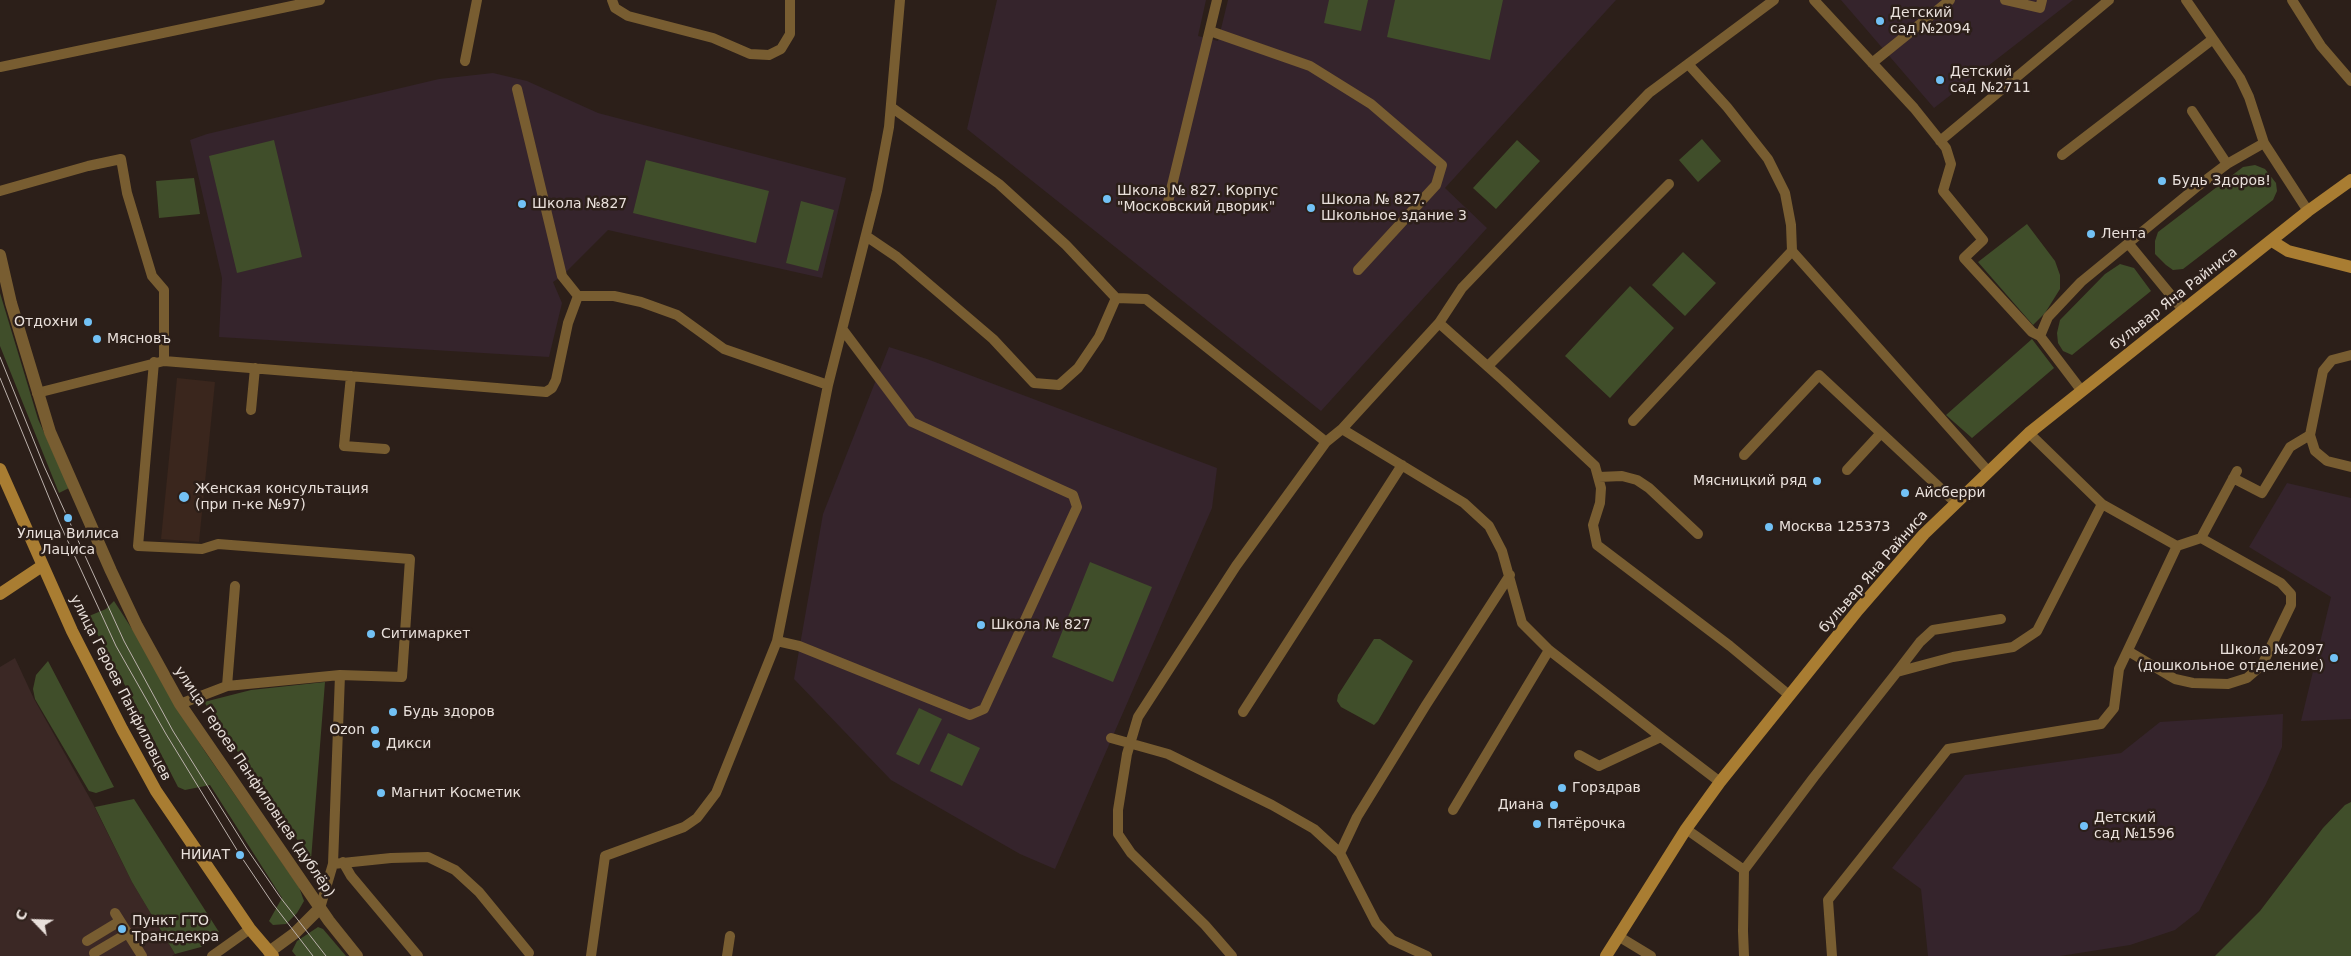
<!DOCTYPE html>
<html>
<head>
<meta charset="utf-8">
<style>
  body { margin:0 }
  #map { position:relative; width:2351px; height:956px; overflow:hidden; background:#2c1f19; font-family:"DejaVu Sans",sans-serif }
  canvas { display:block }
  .north { position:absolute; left:10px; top:896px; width:50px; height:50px; -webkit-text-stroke:4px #2c1f19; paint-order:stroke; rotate:294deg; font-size:14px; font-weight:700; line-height:20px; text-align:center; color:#e9e0db }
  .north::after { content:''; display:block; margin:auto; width:18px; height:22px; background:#e9e0db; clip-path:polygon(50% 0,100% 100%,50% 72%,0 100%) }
</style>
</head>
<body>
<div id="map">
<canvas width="2351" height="956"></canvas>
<div class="north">С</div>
</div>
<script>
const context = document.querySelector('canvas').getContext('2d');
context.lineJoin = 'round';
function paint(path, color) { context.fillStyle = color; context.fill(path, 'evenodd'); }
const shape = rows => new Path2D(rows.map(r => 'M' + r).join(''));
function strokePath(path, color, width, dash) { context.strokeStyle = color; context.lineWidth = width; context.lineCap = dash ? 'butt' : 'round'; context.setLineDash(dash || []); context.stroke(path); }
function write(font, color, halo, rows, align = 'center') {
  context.font = font + ' "DejaVu Sans",sans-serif'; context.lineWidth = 5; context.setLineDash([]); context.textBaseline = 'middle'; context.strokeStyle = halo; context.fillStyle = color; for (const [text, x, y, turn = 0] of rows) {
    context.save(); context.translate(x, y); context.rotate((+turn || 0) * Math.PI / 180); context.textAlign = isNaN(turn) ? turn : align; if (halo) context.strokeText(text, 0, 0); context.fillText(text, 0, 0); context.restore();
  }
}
paint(shape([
  [177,378,215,382,199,542,161,539]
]), '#3a261d');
paint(shape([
  [15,658,34,699,92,802,132,882,175,954,172,956,0,956,0,667]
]), '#3b2825');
paint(shape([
  [997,0,1206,0,1198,36,1218,41,1228,0,1616,0,1445,188,1487,228,1321,411,967,129],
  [1841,0,2073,0,1934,108],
  [493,73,527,81,598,113,846,178,822,278,608,230,562,276,553,282,562,303,549,357,219,337,222,278,190,140,207,134,439,79],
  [889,347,927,359,1217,468,1212,508,1055,869,1020,854,891,780,794,679,823,514],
  [2287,483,2351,498,2351,719,2301,721,2331,597,2249,547],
  [2283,714,2282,747,2266,784,2199,911,2175,930,2130,945,2060,956,1928,956,1921,889,1892,868,1965,775,2121,753,2160,722]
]), '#35242c');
paint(shape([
  [1329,0,1368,0,1361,31,1324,23],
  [1395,0,1503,0,1490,60,1387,37],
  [1702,139,1721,161,1698,182,1679,160],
  [274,140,302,257,237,273,209,156],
  [1517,140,1540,161,1496,209,1473,188],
  [646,160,769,191,756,243,633,213],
  [2255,165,2265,169,2276,183,2277,191,2273,200,2183,269,2173,270,2166,265,2155,254,2155,241,2158,232,2243,167],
  [194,178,200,214,159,218,156,181],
  [801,201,834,210,818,271,786,263],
  [2027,224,2055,261,2060,275,2060,289,2045,313,2033,325,1978,262],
  [1683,252,1716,283,1685,316,1652,285],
  [2120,264,2134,268,2151,291,2072,355,2063,351,2058,343,2057,333,2060,320,2105,274],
  [1630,286,1674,328,1610,398,1565,356],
  [0,293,38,419,69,488,59,493,0,346],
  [2032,339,2054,368,1972,438,1946,415],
  [1090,562,1152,587,1113,682,1052,657],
  [114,601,152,660,173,702,206,753,299,887,304,901,297,913,286,924,273,925,269,921,282,898,210,785,185,790,178,787,131,696,104,648,89,616,106,609],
  [1374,639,1380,639,1413,661,1378,721,1374,725,1341,707,1337,701,1338,695],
  [48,661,114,787,96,793,89,791,35,699,33,689,36,675],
  [325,682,311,860,204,702,251,690],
  [919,708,942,719,919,765,896,754],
  [948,733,980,748,962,786,930,771],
  [134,799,219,932,201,947,175,954,132,882,95,807],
  [2351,802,2351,956,2215,956,2260,911,2323,828,2345,805],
  [318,927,323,929,346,956,296,956,292,951,297,941]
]), '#404e2a');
strokePath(shape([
  [612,0,615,8,628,16,713,38,750,54,769,55,781,49,790,34,790,0],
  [1814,0,1914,108,1946,148,1951,164,1943,191,1983,240,1964,258,2032,332,2040,336],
  [2005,0,2040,8,2042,0],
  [2186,0,2240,78,2249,97,2264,143],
  [2292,0,2321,46,2351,81],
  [1210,31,1310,66,1371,104,1442,165,1436,185,1358,270],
  [465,61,477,0],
  [1872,63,1950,0],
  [1688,64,1727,107,1768,159,1785,193,1791,225,1792,251],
  [0,67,320,0],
  [517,89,562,276,578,296],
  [891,107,999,184,1066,245,1116,298,1146,299,1326,442],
  [2192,111,2227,164],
  [1940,141,2109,0],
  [2062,155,2213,39],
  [0,191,88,166,121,159,127,193,152,276,164,290,164,361],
  [1168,202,1217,0],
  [866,236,897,257,993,339,1034,383,1059,385,1078,368,1099,337,1116,298],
  [2128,243,2183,310],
  [1439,323,1504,381,1595,466,1601,488,1600,503,1593,525,1597,545,1730,646,1789,695],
  [2351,355,2332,360,2323,371,2310,435,2315,451,2327,461,2351,467],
  [154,362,138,546,202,549,218,544,410,559,402,677,340,675],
  [1488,366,1669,184],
  [351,376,344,446,385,449],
  [2081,390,2040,336,2048,317,2081,282,2198,186,2227,164,2264,143,2308,211],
  [37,393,164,361,546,392,552,388,556,380,568,323,578,296,614,296,641,302,677,315,724,349,828,385],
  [251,410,255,368],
  [1633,421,1792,251,1988,471],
  [1342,429,1464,503,1489,526,1502,551,1522,623,1549,650,1661,737],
  [2029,433,2102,504,2177,546,2201,538,2281,583,2291,594,2291,605,2262,665,2247,678,2228,684,2193,683,2175,679,2128,651],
  [1744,455,1819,375,1955,502],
  [1847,470,1881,433],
  [1599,477,1622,476,1637,480,1649,488,1698,534],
  [2233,478,2262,493,2290,447,2310,435],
  [2201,538,2237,471],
  [777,641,799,646,970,715,984,709,1077,507,1073,495,912,422,843,330],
  [1897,672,1920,642,1933,630,2001,619],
  [227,686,235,586],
  [180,704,227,686,340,675,333,864,320,908],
  [1243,712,1402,465],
  [1111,738,1168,754,1272,805,1314,829,1340,853,1376,923,1392,940,1427,956],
  [1579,755,1599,766,1661,737,1720,782],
  [1453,810,1549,650],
  [1686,829,1744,870],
  [1340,853,1357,817,1426,705,1510,575],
  [343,862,351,876,418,956],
  [333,864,391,858,428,857,455,870,479,892,529,953],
  [115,913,142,956],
  [1618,936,1651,956],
  [87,941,120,921],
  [94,953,128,933],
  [212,956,250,929],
  [591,956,605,856,684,827,697,818,716,793,777,641,828,385,877,191,889,127,900,0],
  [727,956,730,936],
  [1232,956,1205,925,1131,853,1118,834,1118,810,1127,754,1138,717,1236,566,1326,442,1342,429,1439,323,1462,288,1649,93,1774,0],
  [1744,956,1743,931,1744,870,1814,777,1897,672,1953,657,2013,647,2037,631,2102,504],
  [1832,956,1828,900,1948,749,2101,724,2114,708,2119,669,2177,546]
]), '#785d31', 10);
strokePath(shape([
  [0,255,11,303,50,432,111,571,137,626,180,704,329,921,357,956],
  [269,952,295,933,320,908]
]), '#785d31', 12);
strokePath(shape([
  [2272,241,2288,251,2351,267],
  [0,469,72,631,122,729,156,791,250,929,273,956],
  [0,594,42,566],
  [1606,956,1686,829,1720,782,1858,610,1924,534,2029,433,2308,211,2351,180]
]), '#a97d32', 12);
strokePath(shape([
  [0,357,44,466,124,641,173,731,247,849,280,897,326,956],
  [0,378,59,522,116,646,166,734,240,855,273,904,313,956]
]), '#bbb1ac', 1);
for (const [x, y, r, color] of [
  [1880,21,5,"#72c1f5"],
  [1940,80,5,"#72c1f5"],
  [2162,181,5,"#72c1f5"],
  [1107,199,5,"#72c1f5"],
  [522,204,5,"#72c1f5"],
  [1311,208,5,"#72c1f5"],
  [2091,234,5,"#72c1f5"],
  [88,322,5,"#72c1f5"],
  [97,339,5,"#72c1f5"],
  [1817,481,5,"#72c1f5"],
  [1905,493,5,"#72c1f5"],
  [184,497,6,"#72c1f5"],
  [68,518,5,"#72c1f5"],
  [1769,527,5,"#72c1f5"],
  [981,625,5,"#72c1f5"],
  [371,634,5,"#72c1f5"],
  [2334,658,5,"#72c1f5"],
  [393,712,5,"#72c1f5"],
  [375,730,5,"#72c1f5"],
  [376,744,5,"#72c1f5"],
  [1562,788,5,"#72c1f5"],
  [381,793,5,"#72c1f5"],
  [1554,805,5,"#72c1f5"],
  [1537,824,5,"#72c1f5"],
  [2084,826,5,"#72c1f5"],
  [240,855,5,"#72c1f5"],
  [122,929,5,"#72c1f5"]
]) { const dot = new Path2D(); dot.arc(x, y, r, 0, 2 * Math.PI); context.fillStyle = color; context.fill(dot); strokePath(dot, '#2c1f19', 2); }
write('14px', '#e9e0db', '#2c1f19', [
  ["Детский",1890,13],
  ["сад №2094",1890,29],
  ["Детский",1950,72],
  ["сад №2711",1950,88],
  ["Будь Здоров!",2172,181],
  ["Школа № 827. Корпус",1117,191],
  ["\"Московский дворик\"",1117,207],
  ["Школа № 827.",1321,200],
  ["Школьное здание 3",1321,216],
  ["Школа №827",532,204],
  ["Лента",2101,234],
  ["Отдохни",78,322,"right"],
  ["Мясновъ",107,339],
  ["Мясницкий ряд",1807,481,"right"],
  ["Женская консультация",195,489],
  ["(при п-ке №97)",195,505],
  ["Айсберри",1915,493],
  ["Москва 125373",1779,527],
  ["Улица Вилиса",68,534,"center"],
  ["Лациса",68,550,"center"],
  ["Школа № 827",991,625],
  ["Ситимаркет",381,634],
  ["Школа №2097",2324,650,"right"],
  ["(дошкольное отделение)",2324,666,"right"],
  ["Будь здоров",403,712],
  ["Ozon",365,730,"right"],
  ["Дикси",386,744],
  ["Горздрав",1572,788],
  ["Магнит Косметик",391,793],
  ["Диана",1544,805,"right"],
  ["Детский",2094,818],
  ["сад №1596",2094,834],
  ["Пятёрочка",1547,824],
  ["НИИАТ",230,855,"right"],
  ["Пункт ГТО",132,921],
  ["Трансдекра",132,937]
], 'left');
write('14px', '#e9e0db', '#2c1f19', [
  ["бульвар Яна Райниса",2174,299,-38],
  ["бульвар Яна Райниса",1874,572,-49],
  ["улица Героев Панфиловцев",120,688,63],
  ["улица Героев Панфиловцев (дублёр)",254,782,56]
]);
</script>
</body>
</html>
